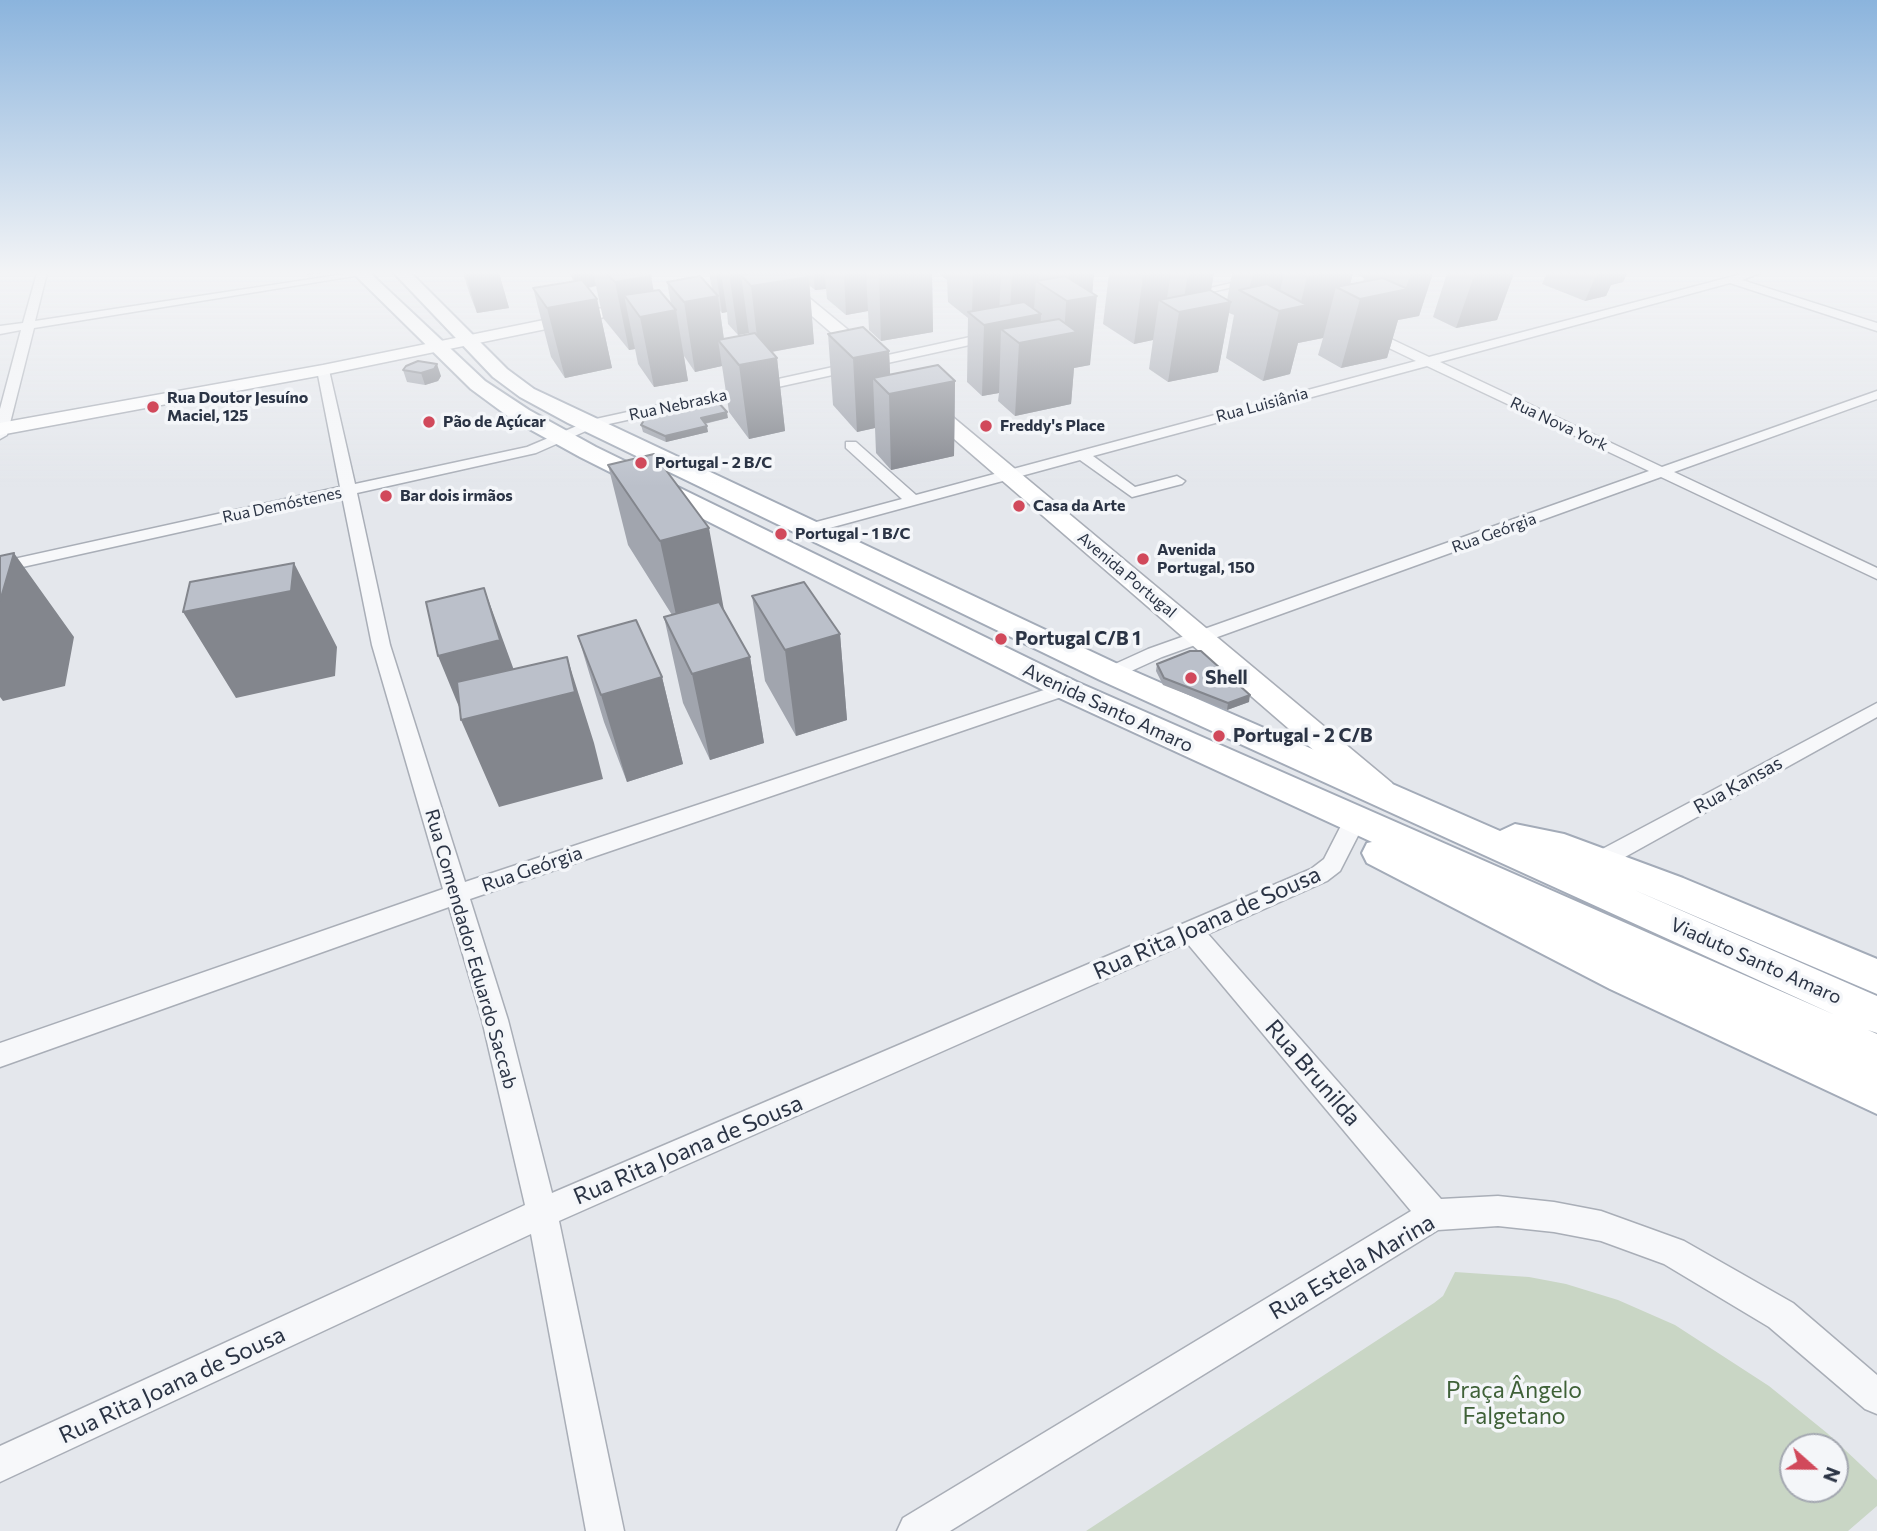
<!DOCTYPE html>
<html>
<head>
<meta charset="utf-8">
<style>
  body { margin:0 }
  #map { position:relative; width:1877px; height:1531px; overflow:hidden; background:#e4e7ec; font-family:Commissioner,sans-serif }
  canvas { display:block }
  .north { position:absolute; left:1779px; top:1433px; width:70px; height:70px; box-sizing:border-box; background:#f4f6f9; border:2px solid #a4a8b1; border-radius:50%; rotate:111deg; font-size:19px; font-weight:700; line-height:28px; text-align:center; color:#2b3445 }
  .north::after { content:''; display:block; margin:auto; width:24px; height:32px; background:#d1495b; clip-path:polygon(50% 0,100% 100%,50% 72%,0 100%) }
</style>
</head>
<body>
<div id="map">
<canvas width="1877" height="1531"></canvas>
<div class="north">N</div>
</div>
<script>
const context = document.querySelector('canvas').getContext('2d');
context.lineJoin = 'round';
function paint(path, color) { context.fillStyle = color; context.fill(path, 'evenodd'); }
const shape = rows => new Path2D(rows.map(r => 'M' + r).join(''));
function strokePath(path, color, width, dash) { context.strokeStyle = color; context.lineWidth = width; context.lineCap = dash ? 'butt' : 'round'; context.setLineDash(dash || []); context.stroke(path); }
function write(font, color, halo, rows, align = 'center') {
  context.font = font + ' Commissioner,sans-serif'; context.lineWidth = 7; context.setLineDash([]); context.textBaseline = 'middle'; context.strokeStyle = halo; context.fillStyle = color; for (const [text, x, y, turn = 0] of rows) {
    context.save(); context.translate(x, y); context.rotate((+turn || 0) * Math.PI / 180); context.textAlign = isNaN(turn) ? turn : align; if (halo) context.strokeText(text, 0, 0); context.fillText(text, 0, 0); context.restore();
  }
}
paint(shape([
  [1455,1272,1529,1277,1566,1284,1618,1300,1675,1325,1769,1386,1827,1433,1877,1480,1877,1506,1848,1531,1086,1531,1434,1303,1443,1296],
  [1835,1447,1835,1489,1793,1489,1793,1447]
]), '#c9d6c5');
const street = shape([
  [37,273,47,273,35,321,351,273,367,274,34,328,7,435,0,439,0,409,21,330,0,334,0,326,23,323,37,273],
  [1276,273,1294,273,1185,298,1179,295,1276,273],
  [1745,273,1760,273,1742,280,1877,323,1877,331,1730,283,1440,362,1662,467,1877,391,1877,399,1674,472,1877,568,1877,579,1661,477,1162,657,1118,677,1104,677,1101,673,1104,669,1148,649,1649,471,1427,366,1093,456,1135,487,1177,476,1185,481,1182,484,1132,497,1080,460,811,533,803,528,805,525,902,499,846,448,846,442,856,442,916,495,1416,361,1362,335,1362,329,1370,329,1429,357,1745,273],
  [993,332,999,336,997,339,595,427,536,453,357,493,390,645,465,882,1059,685,1066,683,1076,689,1073,693,470,899,508,1020,552,1193,1311,869,1324,859,1347,814,1355,812,1363,814,1366,820,1340,871,1327,881,1208,934,1441,1199,1498,1196,1554,1202,1601,1211,1684,1241,1793,1303,1877,1375,1877,1414,1865,1409,1769,1327,1664,1264,1601,1241,1554,1232,1498,1226,1438,1230,950,1531,897,1531,903,1518,1411,1211,1187,943,559,1221,624,1531,586,1531,531,1234,0,1482,0,1446,525,1205,482,1020,449,907,0,1067,0,1043,443,889,372,645,342,496,0,572,0,562,340,487,317,370,323,366,329,370,355,484,527,447,591,420,993,332],
  [1877,703,1877,717,1607,867,1599,870,1591,867,1587,861,1591,855,1877,703]
]);
const secondary = shape([
  [762,273,779,273,875,352,878,356,875,360,863,360,762,273],
  [642,300,650,305,648,308,323,375,0,435,0,423,323,365,642,300],
  [923,396,930,398,1392,783,1396,791,1392,799,1381,802,1370,799,916,406,914,402,916,398,923,396]
]);
const primary = shape([
  [353,273,370,273,485,381,529,410,596,447,1077,682,1835,1015,1100,680,568,423,520,397,493,377,394,273,411,273,507,369,534,389,1122,666,1500,831,1515,824,1564,834,1683,878,1877,959,1877,994,1632,889,1877,996,1877,1033,1868,1030,1877,1034,1877,1114,1610,989,1367,863,1362,853,1367,843,1372,842,1055,696,580,457,513,420,471,389,353,273]
]);
strokePath(street, '#a9aeb7', 3);
strokePath(secondary, '#a9aeb7', 3);
strokePath(primary, '#a3abb8', 4);
paint(street, '#f7f8fa');
paint(secondary, '#fff');
paint(primary, '#fff');
paint(shape([
  [463,273,499,273,509,308,477,313,470,295],
  [570,273,647,273,651,276,653,291,671,304,667,282,712,289,709,273,932,273,933,332,881,341,869,330,868,311,846,315,827,299,826,289,815,290,809,285,814,344,772,352,777,358,785,431,749,439,729,412,722,366,695,372,684,356,688,381,654,387,638,364,635,349,629,350,603,318,596,286,588,288,597,299,612,368,565,378,551,357,533,288,573,281],
  [720,311,722,313,727,312,728,324,738,335,749,333,749,334,724,339],
  [938,273,1040,273,1039,281,1040,273,1094,273,1092,292,1090,365,1074,368,1071,404,1015,416,998,401,999,393,982,396,967,382,968,318,948,302,947,280],
  [1109,273,1214,273,1211,291,1227,300,1232,273,1353,273,1350,284,1363,282,1364,278,1353,273,1433,273,1419,316,1398,320,1387,358,1341,368,1318,355,1323,338,1298,343,1290,374,1263,381,1226,358,1234,315,1229,313,1218,372,1168,382,1149,369,1153,340,1134,344,1103,324],
  [1447,273,1514,273,1497,320,1456,328,1433,317],
  [1547,273,1627,273,1623,282,1611,285,1606,296,1585,301,1542,284],
  [828,334,889,351,890,374,955,381,954,456,891,470,876,453,875,428,857,432,833,405],
  [403,370,441,376,438,381,425,385,407,382],
  [728,418,705,424,708,432,666,442,643,432,641,425],
  [608,465,724,610,750,657,764,743,710,760,683,703,664,617,672,615,628,545],
  [752,596,840,634,847,720,796,736,765,681],
  [578,636,662,677,683,764,627,782,604,722],
  [1157,664,1249,702,1227,710,1163,685,1156,671]
]), '#a1a5ae');
paint(shape([
  [306,273,324,273,307,275],
  [465,273,499,273,509,308,477,313],
  [573,273,593,273,596,286,577,289],
  [716,273,721,273,727,312,722,313],
  [729,273,786,273,809,277,814,344,759,354,751,286,741,275,749,333,738,335],
  [813,273,825,273,826,289,815,290],
  [844,273,866,273,868,311,846,315],
  [877,273,932,273,933,332,881,341,879,274],
  [973,273,1001,273,999,315,972,315],
  [1012,273,1040,273,1039,283,1036,281,1034,309,1010,313],
  [1068,273,1094,273,1092,297,1097,296,1090,365,1074,368,1071,404,1015,416,1019,343,1001,329,999,393,982,396,984,325,1041,314,1040,339,1064,335],
  [1163,273,1171,273,1166,304,1159,300,1153,340,1134,344,1143,276],
  [1188,273,1214,273,1208,306,1231,302,1218,372,1168,382,1179,312,1182,311],
  [1253,273,1284,273,1276,309,1248,295],
  [1332,273,1353,273,1348,293,1336,287,1323,338,1298,343,1290,374,1263,381,1279,311,1300,306,1307,277],
  [1411,273,1433,273,1419,316,1398,320,1387,358,1341,368,1360,299,1405,290],
  [1475,273,1514,273,1497,320,1456,328],
  [1597,273,1627,273,1623,282,1611,285,1606,296,1585,301],
  [651,276,658,314,676,310,688,381,654,387,640,317,624,295,635,349,629,350,615,282],
  [718,296,725,348,718,340,722,366,695,372,684,302],
  [597,299,612,368,565,378,547,308],
  [889,351,891,393,955,381,954,456,891,470,889,394,873,378,875,428,857,432,853,358],
  [777,358,785,431,749,439,739,365],
  [437,364,441,376,438,381,425,385,421,373],
  [727,412,728,418,702,424,701,418],
  [707,426,708,432,666,442,665,436],
  [709,528,724,610,678,624,660,541],
  [14,553,74,637,65,686,3,701,0,697,0,601],
  [294,563,337,647,335,676,236,698,183,612],
  [484,588,515,673,567,657,594,743,603,779,499,807,461,720,464,719,438,656],
  [840,634,847,720,796,736,785,650],
  [750,657,764,743,710,760,692,674],
  [662,677,683,764,627,782,601,695],
  [1250,695,1249,702,1227,710,1228,703]
]), '#83868d');
const building = shape([
  [606,273,647,273,651,276,615,282,606,273],
  [756,273,804,273,809,277,751,286,741,275,756,273],
  [1136,273,1163,273,1143,276,1136,273],
  [1298,273,1332,273,1307,277,1298,273],
  [700,276,718,296,684,302,667,282,700,276],
  [1065,276,1097,296,1067,301,1036,281,1065,276],
  [1383,278,1408,289,1360,299,1336,287,1383,278],
  [582,280,597,299,547,308,533,288,582,280],
  [1267,284,1307,305,1279,311,1239,290,1267,284],
  [659,290,676,310,640,317,624,295,659,290],
  [1210,290,1231,302,1179,312,1159,300,1210,290],
  [1024,302,1041,314,984,325,968,312,1024,302],
  [1059,319,1077,332,1019,343,1001,329,1059,319],
  [863,327,889,351,853,358,828,334,863,327],
  [755,333,777,358,739,365,718,340,755,333],
  [418,361,437,364,434,369,421,373,403,370,406,366,418,361],
  [938,365,955,381,889,394,873,378,938,365],
  [717,401,727,412,701,418,707,426,665,436,641,425,646,417,717,401],
  [654,454,709,528,660,541,608,465,654,454],
  [14,553,0,601,0,556,14,553],
  [294,563,291,591,183,612,190,582,294,563],
  [804,582,840,634,785,650,752,596,804,582],
  [484,588,500,640,438,656,426,602,484,588],
  [719,602,750,657,692,674,664,617,719,602],
  [636,620,662,677,601,695,578,636,636,620],
  [1190,651,1201,651,1250,695,1228,703,1164,678,1157,664,1190,651],
  [567,657,575,692,461,720,457,682,567,657]
]);
paint(building, '#bbc0ca');
strokePath(building, '#83868d', 2);
const sky = context.createLinearGradient(0, 0, 0, 487);
sky.addColorStop(0, '#8bb4dd');
sky.addColorStop(0.56, '#f3f4f6');
sky.addColorStop(1, '#f3f4f600');
context.fillStyle = sky;
context.fillRect(0, 0, 1877, 487);
for (const [x, y, r, color] of [
  [153,407,7,"#d1495b"],
  [429,422,7,"#d1495b"],
  [986,426,7,"#d1495b"],
  [641,463,7,"#d1495b"],
  [386,496,7,"#d1495b"],
  [1019,506,7,"#d1495b"],
  [781,534,7,"#d1495b"],
  [1143,559,7,"#d1495b"],
  [1001,639,7,"#d1495b"],
  [1191,678,7,"#d1495b"],
  [1219,736,7,"#d1495b"]
]) { const dot = new Path2D(); dot.arc(x, y, r, 0, 2 * Math.PI); context.fillStyle = color; context.fill(dot); strokePath(dot, '#f4f6f9', 2.5); }
write('bold 16px', '#2b3445', '#f4f6f9', [
  ["Rua Doutor Jesuíno",167,398],
  ["Maciel, 125",167,416],
  ["Pão de Açúcar",443,422],
  ["Freddy's Place",1000,426],
  ["Portugal - 2 B/C",655,463],
  ["Bar dois irmãos",400,496],
  ["Casa da Arte",1033,506],
  ["Portugal - 1 B/C",795,534],
  ["Avenida",1157,550],
  ["Portugal, 150",1157,568]
], 'left');
write('16px', '#2b3445', '#f4f6f9', [
  ["Rua Nebraska",678,405,-12],
  ["Rua Luisiânia",1262,405,-15],
  ["Rua Nova York",1559,424,25],
  ["Rua Demóstenes",282,505,-12],
  ["Rua Geórgia",1494,533,-20],
  ["Avenida Portugal",1127,575,40]
]);
write('bold 19px', '#2b3445', '#f4f6f9', [
  ["Portugal C/B 1",1015,639],
  ["Shell",1205,678],
  ["Portugal - 2 C/B",1233,736]
], 'left');
write('19px', '#2b3445', '#f4f6f9', [
  ["Avenida Santo Amaro",1108,708,25],
  ["Rua Kansas",1738,785,-29],
  ["Rua Geórgia",532,869,-19],
  ["Rua Comendador Eduardo Saccab",471,949,74],
  ["Viaduto Santo Amaro",1756,961,24]
]);
write('23px', '#2b3445', '#f4f6f9', [
  ["Rua Rita Joana de Sousa",1207,923,-24],
  ["Rua Brunilda",1313,1073,49],
  ["Rua Rita Joana de Sousa",688,1150,-23],
  ["Rua Estela Marina",1352,1267,-30],
  ["Rua Rita Joana de Sousa",172,1385,-25]
]);
write('23px', '#3f6138', '#f4f6f9', [
  ["Praça Ângelo",1514,1390],
  ["Falgetano",1514,1416]
]);
</script>
</body>
</html>
